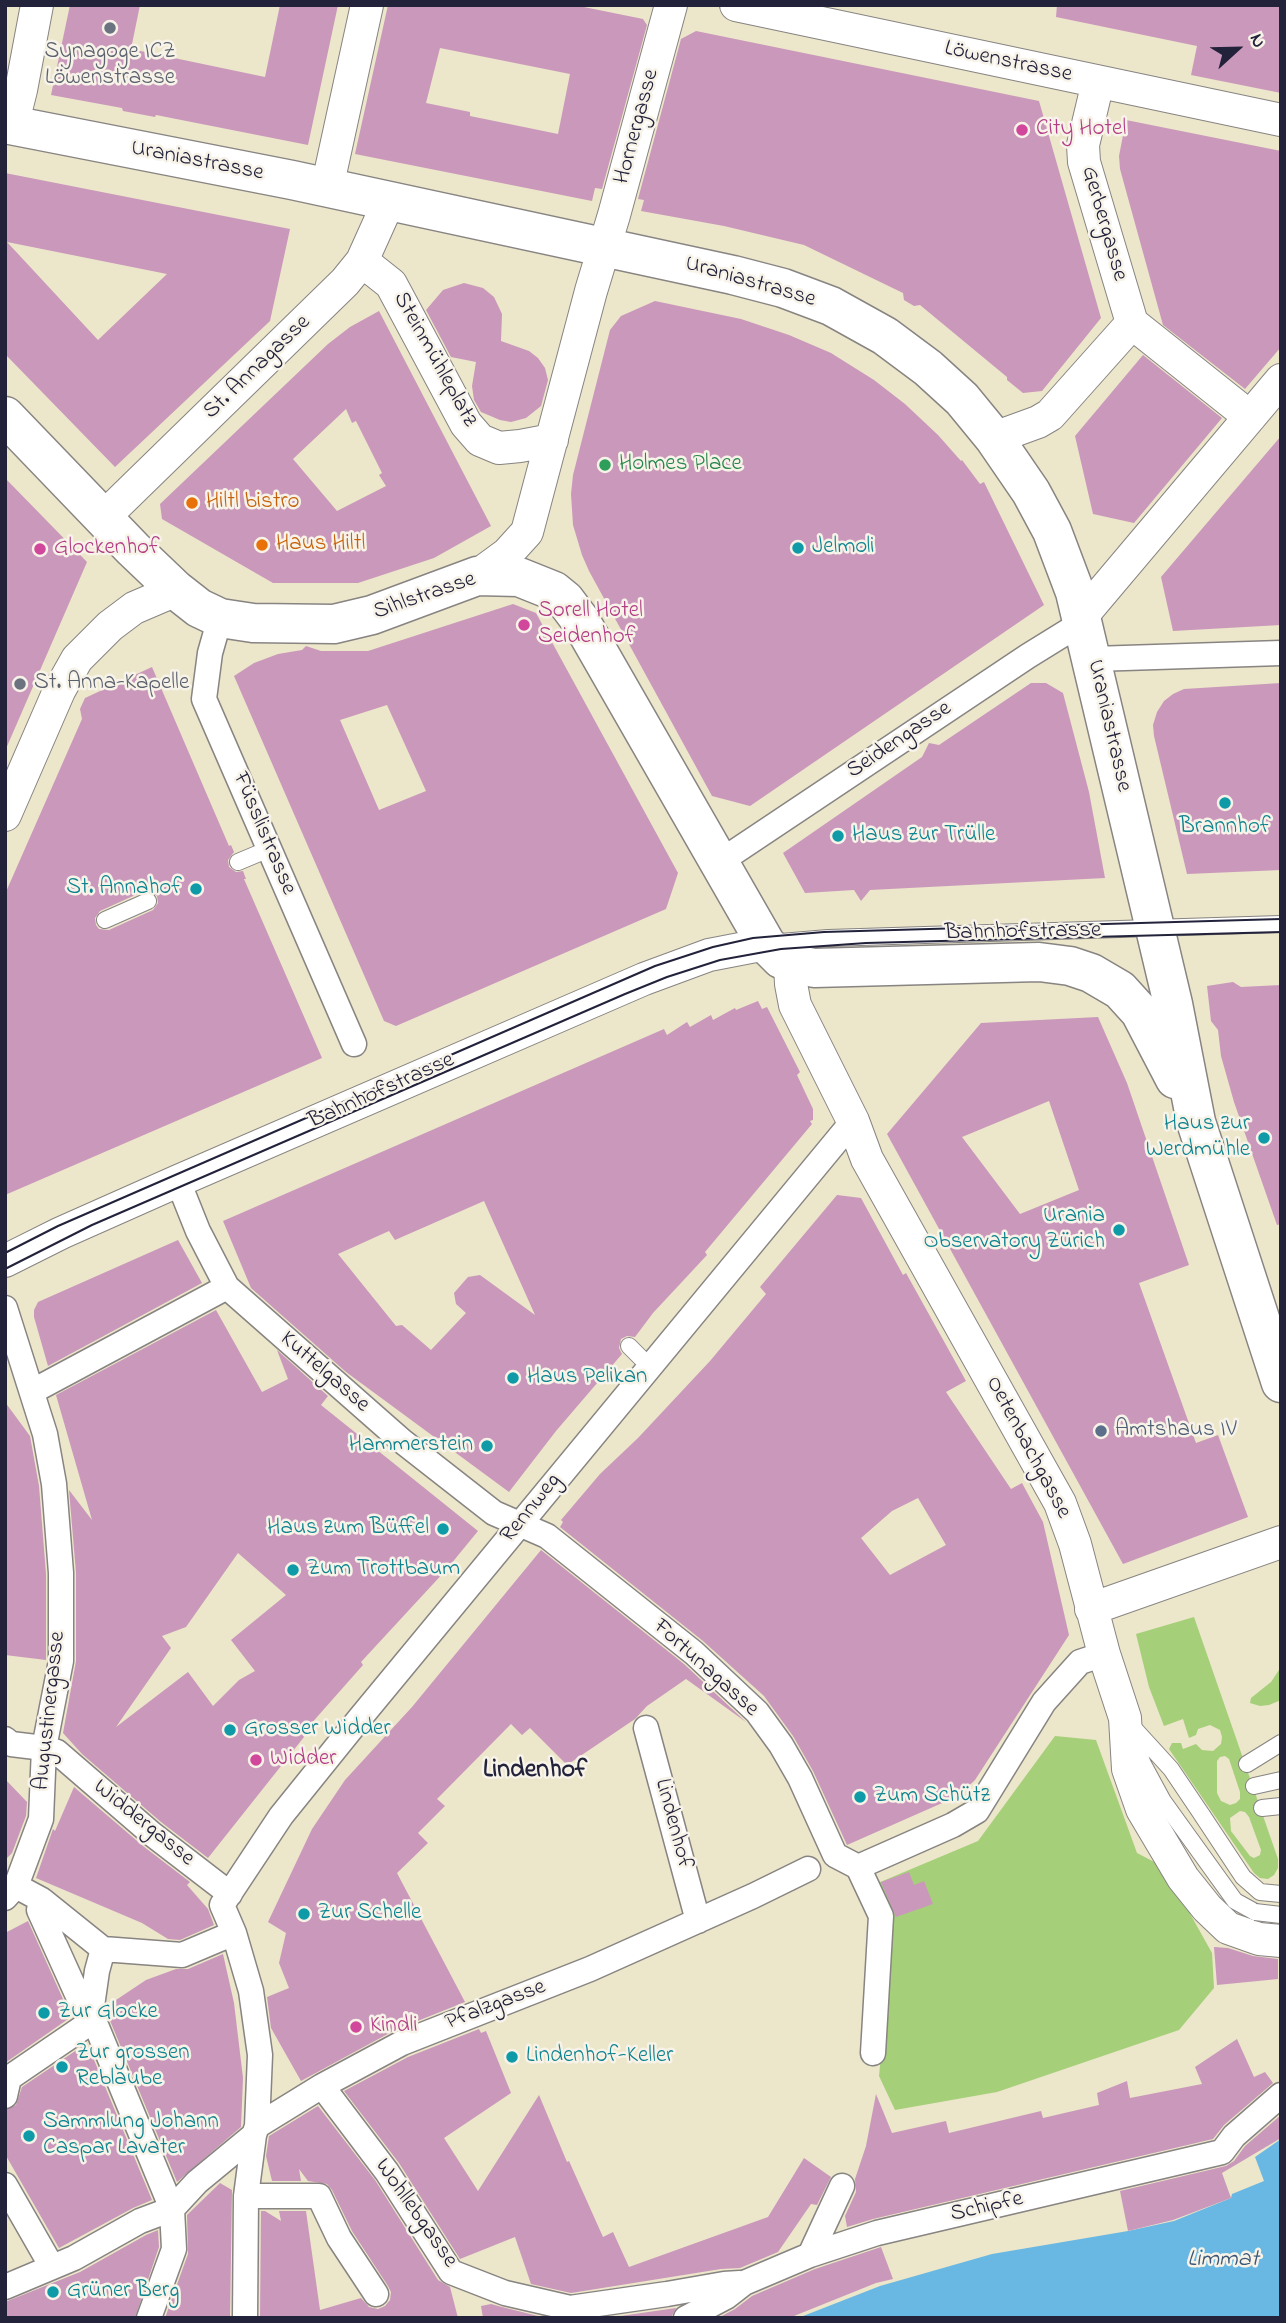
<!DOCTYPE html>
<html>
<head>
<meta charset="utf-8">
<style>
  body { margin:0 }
  #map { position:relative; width:1286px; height:2323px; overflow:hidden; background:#ece6ca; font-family:"Indie Flower",sans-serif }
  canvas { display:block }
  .frame { position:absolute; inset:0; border:7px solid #22223b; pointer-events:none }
  .north { position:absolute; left:1202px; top:14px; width:70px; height:70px; -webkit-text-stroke:5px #f7f3e8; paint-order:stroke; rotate:68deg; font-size:19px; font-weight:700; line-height:28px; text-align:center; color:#22223b }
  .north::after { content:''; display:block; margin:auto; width:24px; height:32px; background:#22223b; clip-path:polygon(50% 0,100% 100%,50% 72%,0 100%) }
</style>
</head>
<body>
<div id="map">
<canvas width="1286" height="2323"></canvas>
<div class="frame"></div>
<div class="north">N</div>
</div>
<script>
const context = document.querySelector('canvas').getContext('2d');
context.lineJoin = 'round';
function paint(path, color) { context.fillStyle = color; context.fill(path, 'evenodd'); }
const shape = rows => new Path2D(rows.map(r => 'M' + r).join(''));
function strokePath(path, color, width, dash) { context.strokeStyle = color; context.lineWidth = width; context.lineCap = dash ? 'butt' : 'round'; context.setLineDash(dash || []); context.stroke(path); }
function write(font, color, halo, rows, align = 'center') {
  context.font = font + ' "Indie Flower",sans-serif'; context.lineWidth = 5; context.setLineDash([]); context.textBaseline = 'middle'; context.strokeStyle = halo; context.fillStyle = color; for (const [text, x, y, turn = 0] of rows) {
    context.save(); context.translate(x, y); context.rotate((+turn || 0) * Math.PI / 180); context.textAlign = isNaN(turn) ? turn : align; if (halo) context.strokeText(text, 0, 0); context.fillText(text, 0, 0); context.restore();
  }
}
paint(shape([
  [1194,1617,1278,1859,1278,1868,1274,1875,1268,1879,1260,1878,1254,1873,1169,1749,1172,1743,1181,1743,1183,1749,1196,1744,1202,1750,1213,1751,1221,1744,1222,1737,1220,1730,1210,1725,1198,1729,1196,1735,1189,1738,1183,1719,1164,1726,1149,1687,1136,1634],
  [1225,1756,1229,1759,1240,1792,1240,1799,1236,1803,1230,1805,1221,1801,1217,1793,1217,1761,1220,1757],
  [1240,1811,1245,1812,1249,1817,1261,1850,1260,1855,1254,1858,1250,1856,1231,1831,1230,1818],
  [1281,1667,1281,1700,1269,1705,1260,1706,1250,1703,1251,1698,1271,1682],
  [1055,1736,1096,1740,1137,1853,1164,1867,1212,1953,1214,1988,1179,2030,997,2092,895,2110,879,2076,891,1956,878,1883,978,1841]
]), '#a6cf7a');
paint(shape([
  [1281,2139,1281,2318,798,2318,880,2286,992,2254,1128,2231,1174,2221,1231,2198,1232,2194,1264,2181,1255,2157]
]), '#69b8e3');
paint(shape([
  [70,5,140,5,131,49,265,77,280,5,338,5,308,145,156,115,155,117,123,111,122,108,51,95],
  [388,5,574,5,643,19,647,25,602,189,595,188,592,201,355,154],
  [440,48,570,74,558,134,470,116,470,112,426,103],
  [1057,5,1281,5,1281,93,1191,75,1197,46,1056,17],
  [696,31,1039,101,1101,318,1042,391,1023,393,1007,380,1007,377,920,305,914,306,904,300,903,293,804,245,724,226,641,211,644,200,638,199,681,39],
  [1126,120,1281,151,1281,347,1245,389,1163,325,1120,169,1119,156],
  [5,173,290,229,270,321,115,467,5,354],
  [7,242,167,274,98,340],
  [464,283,483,288,494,297,502,314,501,341,529,351,538,358,545,368,548,380,541,406,526,418,511,422,500,420,481,412,474,400,472,386,476,362,451,357,426,310,443,290],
  [655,301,741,319,789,335,831,353,874,380,905,404,938,435,961,461,962,460,980,484,984,482,1044,605,750,806,712,796,589,571,582,555,573,525,571,494,573,475,610,330,621,316],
  [379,311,491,526,434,558,358,583,273,583,162,519,160,504,328,344,350,327],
  [346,409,352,423,356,421,382,473,379,475,386,486,337,511,293,459],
  [1143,355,1222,418,1134,523,1093,514,1075,436],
  [1281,436,1281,625,1173,631,1161,577],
  [5,478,87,562,5,751],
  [513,604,536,613,678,873,666,909,396,1026,384,1021,234,676,254,663,278,654,302,650,306,646,321,651,368,651],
  [387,705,426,791,379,810,340,720],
  [152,667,229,846,231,845,234,852,228,860,229,867,236,872,243,871,246,879,244,879,322,1058,5,1195,5,894,82,719,80,709,85,698],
  [144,891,150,891,157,896,158,903,153,910,109,930,99,929,96,925,95,918,100,911],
  [1031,683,1046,683,1063,693,1089,792,1105,878,870,890,861,901,854,890,805,893,783,853,922,757,929,743,939,745],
  [1281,683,1281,870,1187,874,1154,736,1153,725,1157,712,1164,701,1173,694,1184,689],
  [1233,982,1241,987,1281,985,1281,1224,1277,1225,1234,1102,1221,1056,1218,1030,1211,1021,1207,986],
  [758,1001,762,1009,767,1007,800,1072,797,1075,813,1109,813,1120,810,1121,812,1124,705,1252,707,1255,653,1313,635,1337,627,1336,621,1339,619,1348,622,1354,556,1431,509,1492,346,1372,251,1288,223,1221,664,1029,667,1035,687,1022,690,1027,711,1015,713,1020,735,1008,736,1010],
  [484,1201,535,1315,480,1275,468,1277,454,1293,456,1304,466,1313,431,1350,402,1325,396,1326,338,1254,389,1231,395,1240],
  [1098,1017,1127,1083,1189,1265,1139,1283,1196,1443,1218,1435,1248,1517,1123,1564,887,1134,981,1023],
  [1049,1101,1079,1190,1020,1214,962,1137],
  [837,1195,861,1198,903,1275,906,1273,966,1381,946,1392,1011,1489,1022,1483,1043,1522,1069,1635,975,1780,958,1796,847,1845,813,1771,793,1736,764,1696,703,1641,560,1527,563,1522,561,1520,600,1474,638,1438,710,1361,766,1294,760,1287],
  [918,1498,946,1545,890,1575,861,1538,892,1511],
  [178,1240,202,1283,48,1366,34,1317,34,1310,38,1302],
  [216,1310,262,1392,288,1379,277,1350,328,1396,321,1405,478,1531,446,1570,361,1662,363,1665,302,1734,304,1737,208,1858,161,1822,82,1754,63,1733,76,1661,76,1573,69,1490,92,1520,56,1395],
  [238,1553,286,1595,231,1640,255,1671,239,1680,213,1706,188,1672,116,1727,171,1648,162,1636,186,1627],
  [5,1402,30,1436,39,1486,46,1574,46,1660,5,1655],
  [541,1550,684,1664,746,1722,686,1679,647,1706,635,1719,567,1765,530,1728,522,1735,511,1724,437,1799,445,1806,418,1833,428,1843,397,1873,465,2002,395,2030,301,2081,271,2028,267,1997,289,1988,279,1963,286,1933,268,1922,312,1829,345,1780,412,1707],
  [5,1779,27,1802,26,1816,12,1853,5,1860],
  [74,1787,143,1846,190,1882,187,1885,208,1909,214,1925,180,1940,168,1939,142,1923,36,1878,53,1829,55,1831],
  [909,1872,914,1885,924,1881,933,1904,896,1917,881,1882],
  [28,1921,71,2017,5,2063,5,1933],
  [1214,1947,1228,1948,1253,1956,1278,1959,1278,1979,1217,1985],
  [223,1954,234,2003,243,2078,241,2127,177,2182,106,2011,107,2006,146,1980,176,1969,188,1969],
  [479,2029,481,2033,486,2031,511,2093,444,2138,478,2191,539,2095,567,2162,569,2161,603,2237,613,2232,629,2267,768,2217,804,2158,831,2177,817,2205,811,2204,778,2252,740,2268,721,2269,571,2293,531,2284,515,2237,460,2259,399,2163,344,2091,408,2057],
  [1237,2039,1254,2077,1265,2072,1273,2083,1224,2125,1213,2139,873,2219,847,2227,845,2216,856,2192,855,2179,866,2146,876,2094,892,2133,946,2121,949,2133,1041,2111,1043,2118,1099,2105,1097,2093,1127,2081,1130,2098,1202,2084,1195,2067],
  [87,2043,152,2200,133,2208,59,2248,5,2154,5,2110,16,2105,22,2087],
  [318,2106,375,2180,438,2280,450,2287,458,2318,260,2318,261,2211,265,2211,281,2221,279,2211,306,2211,320,2310,361,2298,369,2307,378,2309,385,2306,390,2300,391,2292,388,2286,352,2231,332,2190,327,2184,308,2181,299,2169,301,2181,272,2181,266,2156,269,2136],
  [1281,2115,1281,2138,1222,2173,1231,2198,1173,2220,1128,2231,1120,2191,1226,2166,1234,2161,1245,2146],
  [220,2183,232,2190,230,2318,165,2318,188,2254,187,2215],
  [158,2230,159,2247,135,2318,5,2318,5,2302,80,2272,146,2235],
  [881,2247,893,2279,876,2283,789,2318,718,2318,735,2309,752,2296,815,2269],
  [491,2304,502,2307,546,2318,483,2318,481,2306],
  [676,2308,671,2318,607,2318,669,2309]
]), '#ca98bb');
const service = shape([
  [238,862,269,849],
  [105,920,148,901],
  [769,943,828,938,1281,924],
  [629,1346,649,1366],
  [1129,1723,1171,1769,1202,1815],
  [1136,1747,1143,1764,1163,1801,1235,1901,1255,1912],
  [1247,1764,1281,1743],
  [1254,1786,1281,1780],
  [1262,1808,1281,1806]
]);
const pedestrian = shape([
  [220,618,210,653,204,699,354,1044],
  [1093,659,1281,653],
  [718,860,736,851,1028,656,1083,622],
  [178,1181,198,1231,227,1287,402,1441,494,1513,547,1536,694,1653,757,1712,781,1745,800,1778,835,1855,858,1867,881,1916,873,2053],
  [5,1308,45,1434,54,1484,61,1573,61,1661,44,1748,41,1819,16,1886,5,1898],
  [33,1391,227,1287],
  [646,1728,698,1921],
  [5,1739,11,1744,44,1748,57,1752,152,1834,230,1894],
  [858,1867,953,1825,977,1811,1044,1702,1080,1662,1104,1654],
  [16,1886,42,1900,39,1910,87,2016,91,2013,172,2209,174,2249,149,2318],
  [42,1900,103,1949,182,1955,234,1933],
  [91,2013,97,1971,103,1949],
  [322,2086,387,2172,451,2272,505,2293,570,2308,667,2294,724,2284,740,2283],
  [5,2096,9,2078,94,2020],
  [257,2126,322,2086,402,2043,590,1969,753,1896,808,1869],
  [5,2185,52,2267],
  [246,2196,319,2196,339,2238,376,2294],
  [810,2255,842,2186],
  [5,2287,74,2258,140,2221,172,2209,197,2182,254,2135,257,2126,260,2055,251,1991,234,1933,222,1905,281,1816,360,1718,853,1121],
  [245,2318,246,2196,254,2135],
  [686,2318,726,2297,744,2283,810,2255,877,2233,1222,2152,1234,2136,1281,2095]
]);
const minor = shape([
  [736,5,1281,120],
  [1098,82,1083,145,1084,162,1132,323,1250,417],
  [12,126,21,90,37,5],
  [327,188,367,5],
  [362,261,391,284,466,424,480,440,499,448,520,446,552,440],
  [994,438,1038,422,1050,415,1132,323],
  [103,518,345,282,362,261,389,201],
  [477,576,507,554,527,532,591,291,614,215,671,5],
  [1082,616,1281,380],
  [5,815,59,691,77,659,110,626,134,608,176,590],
  [790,963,791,984,795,1005,853,1121,867,1159,1060,1503,1075,1544,1104,1654,1125,1718,1128,1769,1142,1809,1183,1878,1207,1908,1228,1928,1259,1939,1281,1941],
  [5,1261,61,1233,178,1181,644,979,709,955,766,944],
  [1091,1609,1281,1542]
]);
const tertiary = shape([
  [5,124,292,180,733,275,783,288,831,306,885,336,928,368,962,399,994,438,1031,492,1052,531,1075,592,1173,1004,1196,1122,1281,1383],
  [5,416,133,549,176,590,199,608,220,618,253,623,334,624,372,615,477,576,519,577,554,591,565,600,580,620,766,944,781,959,790,963,814,968,1039,962,1070,966,1091,973,1120,990,1140,1012,1175,1079]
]);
strokePath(service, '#878482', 18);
strokePath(pedestrian, '#878482', 27);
strokePath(minor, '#878482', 34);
strokePath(tertiary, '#878482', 41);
strokePath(service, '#fff', 16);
strokePath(pedestrian, '#fff', 24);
strokePath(minor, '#fff', 32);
strokePath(tertiary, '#fff', 38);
strokePath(shape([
  [5,1253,58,1226,655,966,713,947,753,938,824,932,1281,919],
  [5,1269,92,1225,625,994,667,977,720,960,781,949,866,943,1281,932]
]), '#22223b', 2);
const serviceBridge = shape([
  [1202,1815,1243,1877,1260,1892,1281,1894],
  [1255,1912,1281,1915]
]);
strokePath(serviceBridge, '#878482', 18, []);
strokePath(serviceBridge, '#fff', 16);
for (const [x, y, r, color] of [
  [110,28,7,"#6b7280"],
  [1022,130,7,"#d1479c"],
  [605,465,7,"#2e9e5b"],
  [192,503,7,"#e8710a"],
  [262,545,7,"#e8710a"],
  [798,548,7,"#0f9aa8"],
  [40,549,7,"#d1479c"],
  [524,625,7,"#d1479c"],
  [20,684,7,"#6b7280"],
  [1225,803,7,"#0f9aa8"],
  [838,836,7,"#0f9aa8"],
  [196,889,7,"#0f9aa8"],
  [1264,1138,7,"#0f9aa8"],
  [1119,1230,7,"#0f9aa8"],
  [513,1378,7,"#0f9aa8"],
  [1101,1431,7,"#5c6f8a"],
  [487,1446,7,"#0f9aa8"],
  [443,1529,7,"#0f9aa8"],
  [293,1570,7,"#0f9aa8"],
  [230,1730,7,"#0f9aa8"],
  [256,1760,7,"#d1479c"],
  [860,1797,7,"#0f9aa8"],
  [304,1914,7,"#0f9aa8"],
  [44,2013,7,"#0f9aa8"],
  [356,2027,7,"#d1479c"],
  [512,2057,7,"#0f9aa8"],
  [62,2067,7,"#0f9aa8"],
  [29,2136,7,"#0f9aa8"],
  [53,2292,7,"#0f9aa8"]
]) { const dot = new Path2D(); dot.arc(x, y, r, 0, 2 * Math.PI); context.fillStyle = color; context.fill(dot); strokePath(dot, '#f7f3e8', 2.5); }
write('23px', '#5b616d', '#f7f3e8', [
  ["Synagoge ICZ",110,53],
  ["Löwenstrasse",110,79],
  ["St. Anna-Kapelle",34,684,"left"]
]);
write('23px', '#22223b', '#f7f3e8', [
  ["Löwenstrasse",1008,63,12],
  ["Hornergasse",638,127,-75],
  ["Uraniastrasse",197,162,11],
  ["Gerbergasse",1103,224,74],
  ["Uraniastrasse",750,283,16],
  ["Steinmühleplatz",434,360,61],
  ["St. Annagasse",258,368,-44],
  ["Sihlstrasse",425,597,-19],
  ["Uraniastrasse",1108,726,77],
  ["Seidengasse",900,741,-34],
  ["Füsslistrasse",263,834,67],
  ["Bahnhofstrasse",1023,933,-1],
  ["Bahnhofstrasse",382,1092,-24],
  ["Kuttelgasse",324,1373,41],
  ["Oetenbachgasse",1027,1448,62],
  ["Rennweg",532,1509,-51],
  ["Fortunagasse",705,1669,42],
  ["Augustinergasse",51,1711,-84],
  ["Widdergasse",143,1824,39],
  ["Lindenhof",672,1824,75],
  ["Pfalzgasse",496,2006,-21],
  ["Schipfe",987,2208,-13],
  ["Wohllebgasse",415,2214,55]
]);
write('23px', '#b23c85', '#f7f3e8', [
  ["City Hotel",1036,130],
  ["Glockenhof",54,549],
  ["Sorell Hotel",538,612],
  ["Seidenhof",538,638],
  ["Widder",270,1760],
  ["Kindli",370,2027]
], 'left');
write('23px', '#27864d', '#f7f3e8', [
  ["Holmes Place",619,465]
], 'left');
write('23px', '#c56008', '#f7f3e8', [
  ["Hiltl bistro",206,503],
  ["Haus Hiltl",276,545]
], 'left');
write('23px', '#0d838f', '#f7f3e8', [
  ["Jelmoli",812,548],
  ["Brannhof",1225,828,"center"],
  ["Haus zur Trülle",852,836],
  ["St. Annahof",182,889,"right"],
  ["Haus zur",1250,1125,"right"],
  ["Werdmühle",1250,1151,"right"],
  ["Urania",1105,1217,"right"],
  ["Observatory Zürich",1105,1243,"right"],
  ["Haus Pelikan",527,1378],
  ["Hammerstein",473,1446,"right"],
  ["Haus zum Büffel",429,1529,"right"],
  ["Zum Trottbaum",307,1570],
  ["Grosser Widder",244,1730],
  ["Zum Schütz",874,1797],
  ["Zur Schelle",318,1914],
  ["Zur Glocke",58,2013],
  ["Zur grossen",76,2054],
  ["Reblaube",76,2080],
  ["Lindenhof-Keller",526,2057],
  ["Sammlung Johann",43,2123],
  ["Caspar Lavater",43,2149],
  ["Grüner Berg",67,2292]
], 'left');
write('23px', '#4e5e75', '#f7f3e8', [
  ["Amtshaus IV",1115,1431]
], 'left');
write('italic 24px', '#3b5676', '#f7f3e8', [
  ["Limmat",1223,2261]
]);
write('bold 26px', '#22223b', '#f7f3e8', [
  ["Lindenhof",535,1772]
]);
</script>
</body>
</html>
